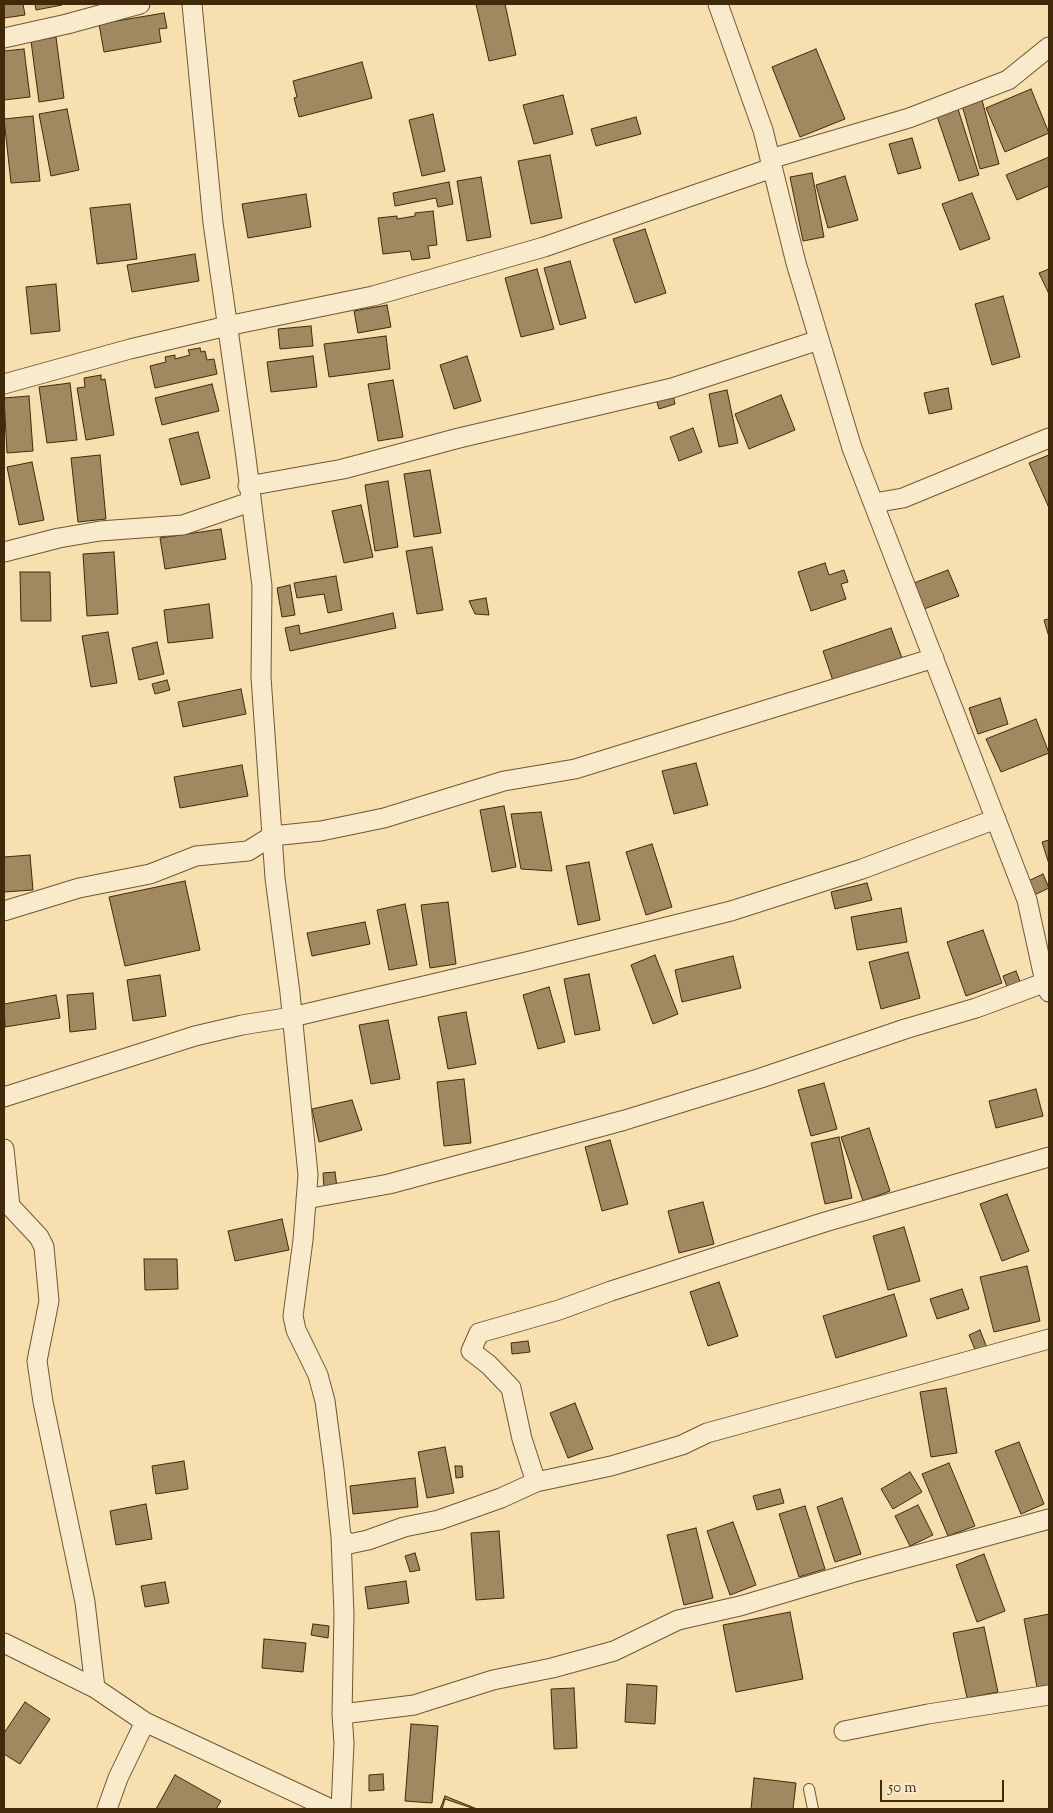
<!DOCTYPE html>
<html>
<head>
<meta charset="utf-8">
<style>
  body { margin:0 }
  #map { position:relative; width:1053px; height:1813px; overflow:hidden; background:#f7dfb0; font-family:"Sorts Mill Goudy",serif }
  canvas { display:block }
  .frame { position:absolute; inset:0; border:5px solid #412a09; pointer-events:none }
  .scale { position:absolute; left:880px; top:1780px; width:124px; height:22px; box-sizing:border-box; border:2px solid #412a09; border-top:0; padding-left:6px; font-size:15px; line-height:18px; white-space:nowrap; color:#412a09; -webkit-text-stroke:4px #faeacc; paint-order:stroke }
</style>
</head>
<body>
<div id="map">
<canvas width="1053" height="1813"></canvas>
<div class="frame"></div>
<div class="scale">50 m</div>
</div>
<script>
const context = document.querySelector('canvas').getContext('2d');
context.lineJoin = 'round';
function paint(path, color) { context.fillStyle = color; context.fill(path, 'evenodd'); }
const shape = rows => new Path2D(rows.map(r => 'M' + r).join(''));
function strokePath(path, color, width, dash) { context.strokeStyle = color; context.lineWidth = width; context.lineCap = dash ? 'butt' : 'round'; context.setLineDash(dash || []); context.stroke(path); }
const building = shape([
  [4,4,23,4,25,15,4,18,4,4],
  [35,4,62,4,62,5,36,10,35,4],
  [476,4,505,4,516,55,489,61,476,4],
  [164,13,167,28,159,29,161,42,104,52,99,24,164,13],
  [56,37,64,98,39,102,31,41,56,37],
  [24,49,30,97,4,100,4,51,24,49],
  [816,49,845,119,800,137,772,67,816,49],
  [362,62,372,98,299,117,294,98,297,97,293,81,362,62],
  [1031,89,1049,133,1005,152,986,108,1031,89],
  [563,95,573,134,534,144,523,105,563,95],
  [982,100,999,164,980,169,962,105,982,100],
  [67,109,79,170,51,176,39,114,67,109],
  [958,109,979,175,959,181,937,116,958,109],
  [433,114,445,171,422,176,409,120,433,114],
  [33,116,40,181,11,183,4,119,33,116],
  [636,117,641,134,596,146,591,129,636,117],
  [912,138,921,168,898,174,889,144,912,138],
  [550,155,562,218,531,224,518,161,550,155],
  [1049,157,1049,186,1017,200,1006,175,1049,157],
  [812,173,824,237,803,241,790,177,812,173],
  [845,176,858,220,828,228,816,185,845,176],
  [481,177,491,237,467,241,457,181,481,177],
  [449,182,453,204,438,207,436,198,395,206,393,193,449,182],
  [972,193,990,239,960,250,942,204,972,193],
  [306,194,311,227,248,238,242,204,306,194],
  [130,204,137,259,97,264,90,208,130,204],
  [433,211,437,245,428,246,430,258,412,260,410,251,383,254,378,218,397,216,397,219,415,216,415,213,433,211],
  [645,229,666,293,635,303,613,239,645,229],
  [195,254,199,281,132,292,127,265,195,254],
  [570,261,586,318,560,325,544,268,570,261],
  [537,269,554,329,521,337,505,278,537,269],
  [1049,269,1049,294,1039,273,1049,269],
  [56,284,60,331,31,334,26,287,56,284],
  [1003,296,1020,357,992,365,975,304,1003,296],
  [387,305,391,327,358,333,354,311,387,305],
  [311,326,313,346,280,349,278,329,311,326],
  [386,336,390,369,329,377,324,344,386,336],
  [200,348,201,352,205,351,207,360,214,359,217,374,155,388,150,366,166,362,165,357,175,355,175,359,190,355,188,350,200,348],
  [313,356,317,387,271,392,267,362,313,356],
  [467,356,481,401,454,409,440,365,467,356],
  [101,375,101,380,105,379,114,435,86,440,77,388,85,387,84,378,101,375],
  [393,380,403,437,378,441,368,384,393,380],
  [70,383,77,440,47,443,39,387,70,383],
  [212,384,219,411,162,425,155,398,212,384],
  [948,388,952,409,929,414,924,393,948,388],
  [727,390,738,443,719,447,709,394,727,390],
  [673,395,675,404,659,409,656,399,673,395],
  [781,395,795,430,749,449,735,414,781,395],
  [29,396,33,451,7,453,4,398,29,396],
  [693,428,702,452,679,461,670,437,693,428],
  [198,432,210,478,181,485,169,439,198,432],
  [100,455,106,519,78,522,71,458,100,455],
  [1049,455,1049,508,1029,463,1049,455],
  [32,462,44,520,19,525,7,467,32,462],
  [430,470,441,533,414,537,404,474,430,470],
  [388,481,398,547,375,551,365,485,388,481],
  [361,505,373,557,344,563,332,511,361,505],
  [221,529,226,559,165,569,160,538,221,529],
  [432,547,443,610,417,614,406,551,432,547],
  [114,552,118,614,87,616,83,554,114,552],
  [825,563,829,575,844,570,848,582,841,584,846,599,811,611,798,572,825,563],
  [948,570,959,596,924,609,914,583,948,570],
  [20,572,50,572,51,621,21,621,20,572],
  [336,576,342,610,328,613,324,594,297,598,294,583,336,576],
  [290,585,295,615,282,617,277,588,290,585],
  [486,598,489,615,475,614,469,601,486,598],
  [209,604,213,638,168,643,164,610,209,604],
  [393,613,396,628,290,651,285,628,299,625,300,634,393,613],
  [1049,619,1049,637,1044,620,1049,619],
  [891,628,902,658,833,681,823,651,891,628],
  [108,632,117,683,91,687,82,636,108,632],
  [157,642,164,674,139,680,132,648,157,642],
  [167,680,170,690,155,694,152,684,167,680],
  [241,689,246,714,183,727,178,702,241,689],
  [1000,698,1008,724,978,734,969,708,1000,698],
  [1036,719,1049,753,1001,772,986,739,1036,719],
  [696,763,708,805,674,814,662,771,696,763],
  [242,765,248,796,180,808,174,777,242,765],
  [504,806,516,867,492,872,480,810,504,806],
  [541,812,552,871,521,869,511,814,541,812],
  [1049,840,1049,864,1042,842,1049,840],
  [652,844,672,907,646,915,626,852,652,844],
  [30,855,33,890,4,892,4,857,30,855],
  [589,862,600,920,578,925,566,866,589,862],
  [1043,874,1049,888,1030,897,1024,883,1043,874],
  [185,881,200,950,125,966,109,897,185,881],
  [867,883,872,900,835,909,831,892,867,883],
  [448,902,456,964,430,968,421,905,448,902],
  [405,904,417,965,389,970,377,910,405,904],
  [901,908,907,942,857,950,851,917,901,908],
  [365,922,370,944,312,956,307,933,365,922],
  [983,930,1002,983,966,996,947,942,983,930],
  [908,952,920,998,881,1009,869,962,908,952],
  [655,955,678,1014,653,1024,631,965,655,955],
  [733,956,741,988,682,1002,675,970,733,956],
  [1016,971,1021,984,1008,989,1003,976,1016,971],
  [589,974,600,1030,575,1035,564,979,589,974],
  [160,975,166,1016,133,1021,127,980,160,975],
  [549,987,565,1042,538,1049,523,995,549,987],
  [93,993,96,1029,70,1032,67,995,93,993],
  [56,995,60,1018,5,1027,4,1004,56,995],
  [466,1012,476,1064,448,1069,438,1017,466,1012],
  [388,1020,400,1079,371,1084,359,1025,388,1020],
  [464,1079,471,1143,444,1146,437,1082,464,1079],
  [824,1083,837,1129,811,1136,798,1090,824,1083],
  [1036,1089,1043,1116,996,1128,989,1101,1036,1089],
  [352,1100,362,1130,319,1142,312,1109,352,1100],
  [869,1128,890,1191,863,1201,841,1137,869,1128],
  [839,1137,852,1198,825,1204,811,1143,839,1137],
  [610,1140,628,1204,602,1211,585,1147,610,1140],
  [335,1172,337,1187,324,1188,323,1173,335,1172],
  [1007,1194,1029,1251,1002,1261,980,1204,1007,1194],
  [703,1202,714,1244,679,1253,668,1211,703,1202],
  [282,1219,289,1250,235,1261,228,1231,282,1219],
  [904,1227,920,1281,888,1290,873,1236,904,1227],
  [144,1259,177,1259,178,1289,145,1290,144,1259],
  [1027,1266,1040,1321,994,1332,980,1277,1027,1266],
  [719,1282,738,1336,708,1346,690,1292,719,1282],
  [962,1289,969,1309,937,1319,930,1299,962,1289],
  [894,1294,907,1336,836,1358,823,1316,894,1294],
  [980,1330,987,1348,976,1352,969,1335,980,1330],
  [528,1341,530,1352,512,1354,511,1343,528,1341],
  [946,1388,957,1453,931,1457,920,1392,946,1388],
  [575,1403,593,1449,568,1458,550,1413,575,1403],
  [1019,1442,1044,1504,1021,1514,995,1451,1019,1442],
  [445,1447,454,1493,427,1498,418,1452,445,1447],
  [184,1461,188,1489,156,1494,152,1466,184,1461],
  [949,1463,975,1526,948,1536,922,1474,949,1463],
  [455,1466,462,1466,463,1477,456,1478,455,1466],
  [910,1472,922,1492,893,1509,881,1489,910,1472],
  [415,1478,418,1507,353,1514,350,1486,415,1478],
  [780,1489,784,1503,757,1510,753,1496,780,1489],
  [842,1498,861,1554,835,1562,817,1507,842,1498],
  [146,1504,152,1539,116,1545,110,1511,146,1504],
  [918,1505,933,1535,910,1546,895,1516,918,1505],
  [805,1506,825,1569,799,1577,779,1514,805,1506],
  [733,1522,756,1585,730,1595,707,1531,733,1522],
  [696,1528,713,1598,684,1605,667,1535,696,1528],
  [499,1531,504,1598,476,1600,471,1533,499,1531],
  [415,1553,420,1570,410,1572,405,1556,415,1553],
  [984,1554,1005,1611,977,1622,956,1565,984,1554],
  [406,1581,409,1603,368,1609,365,1587,406,1581],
  [165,1582,169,1603,145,1607,141,1586,165,1582],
  [790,1612,803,1679,736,1692,723,1625,790,1612],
  [1049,1614,1049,1685,1037,1687,1024,1619,1049,1614],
  [313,1624,329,1626,328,1638,311,1635,313,1624],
  [984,1627,998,1692,967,1698,953,1633,984,1627],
  [264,1639,306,1643,303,1672,262,1668,264,1639],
  [627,1684,657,1686,655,1724,625,1722,627,1684],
  [574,1688,577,1748,554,1749,551,1689,574,1688],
  [25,1702,50,1719,20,1764,4,1754,4,1733,25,1702],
  [411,1724,438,1726,432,1803,405,1801,411,1724],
  [383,1774,384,1790,369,1791,369,1775,383,1774],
  [175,1775,221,1801,216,1809,156,1809,175,1775],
  [754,1778,796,1783,793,1809,751,1809,754,1778],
  [445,1796,477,1809,440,1809,445,1796],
  [445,1799,475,1809,442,1809,445,1799]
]);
paint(building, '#a08860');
strokePath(building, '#412a09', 1);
const service = shape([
  [809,1789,813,1809]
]);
const minor = shape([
  [192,4,213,223,245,450,262,586,261,677,275,878,290,993,308,1175,303,1240,293,1316,296,1330,318,1375,325,1401,334,1469,341,1537,344,1614,342,1714,344,1743,341,1809],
  [718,4,763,130,796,263,852,448,1027,900,1045,982,1049,992],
  [4,38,67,24,140,4],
  [770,159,909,118,1008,80,1049,47],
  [4,384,130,349,227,326,373,296,544,247,772,168],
  [248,486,343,469,459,438,672,388,819,340],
  [874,503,903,498,1049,438],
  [4,552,59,538,100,531,183,525,250,502],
  [4,911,79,888,150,874,196,856,248,851,272,836,321,831,384,818,504,781,575,769,934,658],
  [4,1097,195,1036,242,1025,292,1017,526,962,731,911,862,869,996,819],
  [4,1149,10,1206,39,1237,44,1247,49,1301,37,1361,43,1402,85,1602,95,1688],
  [306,1199,389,1184,625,1120,761,1078,905,1029,976,1008,1049,981],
  [536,1482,611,1466,682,1445,707,1433,1049,1339],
  [341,1537,349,1544,368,1540,404,1527,439,1520,501,1498,536,1482,522,1439,511,1388,489,1365,471,1351,479,1333,559,1310,611,1291,825,1222,1049,1157],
  [4,1643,95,1688,145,1722,331,1809],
  [342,1714,414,1705,493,1680,552,1668,614,1651,678,1620,740,1606,858,1571,1049,1519],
  [844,1731,928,1714,1049,1695],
  [107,1809,118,1778,145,1722]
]);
strokePath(service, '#6e5733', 12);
strokePath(minor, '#6e5733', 21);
strokePath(service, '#faeacc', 10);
strokePath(minor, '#faeacc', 19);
</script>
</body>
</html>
